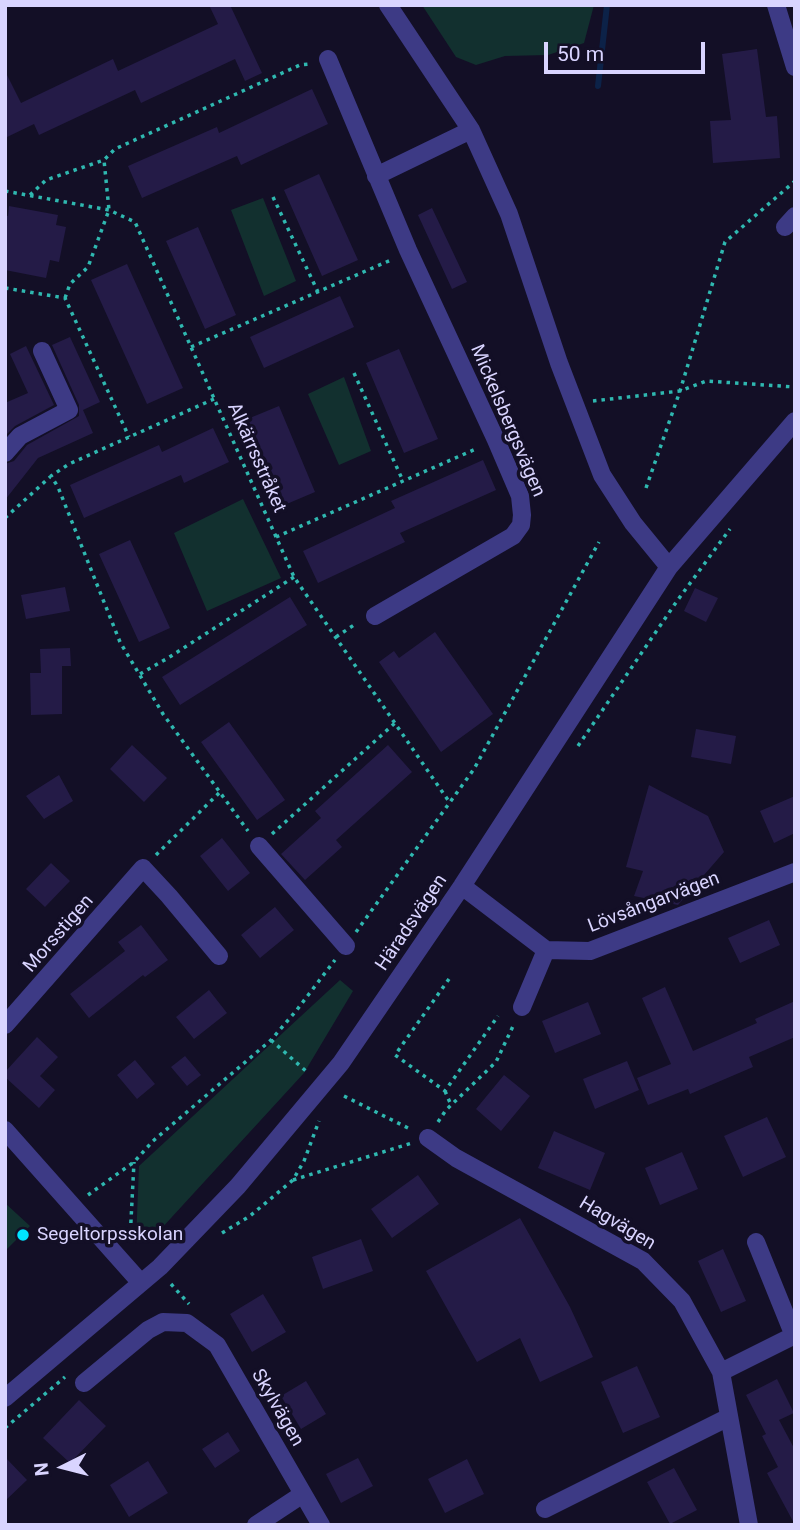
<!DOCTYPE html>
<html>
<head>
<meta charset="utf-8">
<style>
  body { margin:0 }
  #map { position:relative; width:800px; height:1530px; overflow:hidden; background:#130f26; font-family:Roboto,sans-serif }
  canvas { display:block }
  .frame { position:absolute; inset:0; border:7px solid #d9d4ff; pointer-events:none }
  .north { position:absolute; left:28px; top:1432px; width:70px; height:70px; -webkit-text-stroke:5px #130f26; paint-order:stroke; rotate:264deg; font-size:19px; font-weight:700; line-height:28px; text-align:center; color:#d9d4ff }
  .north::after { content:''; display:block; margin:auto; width:24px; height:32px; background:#d9d4ff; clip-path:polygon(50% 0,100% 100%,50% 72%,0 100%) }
  .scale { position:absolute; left:544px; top:42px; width:161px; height:32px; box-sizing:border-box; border:4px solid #d9d4ff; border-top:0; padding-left:9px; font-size:21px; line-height:24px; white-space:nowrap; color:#d9d4ff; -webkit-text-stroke:5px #130f26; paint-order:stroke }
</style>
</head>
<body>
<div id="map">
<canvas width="800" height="1530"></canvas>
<div class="frame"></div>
<div class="north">N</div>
<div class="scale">50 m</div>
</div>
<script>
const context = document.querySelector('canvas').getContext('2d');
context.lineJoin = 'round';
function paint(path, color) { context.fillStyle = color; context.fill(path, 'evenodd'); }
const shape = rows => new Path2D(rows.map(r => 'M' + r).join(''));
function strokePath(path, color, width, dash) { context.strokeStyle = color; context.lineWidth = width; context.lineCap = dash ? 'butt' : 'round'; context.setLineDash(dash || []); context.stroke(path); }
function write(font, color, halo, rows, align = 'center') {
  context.font = font + ' Roboto,sans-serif'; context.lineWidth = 7; context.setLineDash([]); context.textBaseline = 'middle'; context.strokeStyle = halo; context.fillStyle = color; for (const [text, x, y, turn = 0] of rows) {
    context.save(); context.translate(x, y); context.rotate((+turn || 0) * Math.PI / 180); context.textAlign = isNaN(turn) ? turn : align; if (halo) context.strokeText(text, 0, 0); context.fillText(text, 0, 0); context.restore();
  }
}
paint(shape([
  [422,5,594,5,584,43,548,55,505,56,476,65,456,57],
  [263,198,296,281,264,296,231,210],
  [344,377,371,451,339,465,308,394],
  [243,499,281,578,207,611,174,533],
  [340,980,353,991,304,1073,160,1230,136,1241,139,1166],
  [5,1203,30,1226,5,1251]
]), '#12302f');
strokePath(shape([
  [598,86,607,5]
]), '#0c2248', 6);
paint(shape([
  [209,5,230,5,262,73,245,81,235,59,141,103,135,90,39,135,34,124,5,138,5,71,21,103,113,59,118,71,218,24],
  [757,49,766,117,777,116,780,158,713,163,710,121,731,120,722,54],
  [312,89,328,124,241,165,237,156,142,198,128,166,217,127,219,133],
  [319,174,358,260,322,276,284,190],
  [9,206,58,215,56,225,66,227,59,262,50,260,46,278,5,270,5,215,8,216],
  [432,208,467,282,452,289,418,215],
  [198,227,236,315,205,329,166,241],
  [127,264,183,388,147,404,91,280],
  [340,296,354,327,264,368,250,337],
  [70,337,100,402,83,410,93,433,38,458,5,500,5,464,14,461,27,445,79,416,79,405,52,345],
  [26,346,54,405,15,426,5,436,5,403,28,393,10,354],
  [399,349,438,439,404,453,366,363],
  [279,406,315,492,282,506,245,420],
  [213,428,229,462,184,483,181,475,84,518,70,485,159,445,162,452],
  [483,460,496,490,400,533,405,542,318,583,303,551,395,508,391,501],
  [130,540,170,628,139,642,99,554],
  [65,587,70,611,26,619,21,595],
  [695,588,718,598,706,622,684,611],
  [290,597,307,625,180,705,162,677],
  [435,632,493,714,441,752,379,662,394,651,399,658],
  [70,648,71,666,62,666,62,714,31,715,30,673,41,673,40,649],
  [229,722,285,800,257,820,201,742],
  [696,729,736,736,731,764,691,757],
  [132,745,167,778,144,802,110,769],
  [388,745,412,772,336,840,342,847,305,880,281,854,321,818,315,811],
  [59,775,73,801,44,819,26,796],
  [649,785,708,816,724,852,678,905,634,896,643,871,626,867],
  [795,796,795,833,774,843,760,811],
  [222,838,250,873,228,891,200,856],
  [51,863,70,881,45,907,26,889],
  [275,907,294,930,260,958,241,935],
  [769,920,780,945,740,963,728,938],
  [141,925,168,960,145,977,143,975,89,1018,70,994,125,951,118,942],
  [665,987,693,1051,757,1023,755,1019,795,1001,795,1037,749,1057,753,1067,690,1094,688,1089,648,1105,637,1078,671,1064,642,998],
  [209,990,227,1013,194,1039,176,1017],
  [588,1002,601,1034,555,1053,542,1021],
  [37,1037,58,1057,40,1076,55,1090,39,1108,5,1077,5,1072],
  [185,1056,201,1075,187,1086,171,1067],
  [135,1060,155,1084,137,1099,117,1075],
  [627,1061,639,1090,595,1109,583,1079],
  [504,1075,530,1096,501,1131,476,1109],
  [767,1117,786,1157,743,1177,724,1136],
  [554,1131,605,1153,590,1190,538,1168],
  [682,1152,698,1189,660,1205,645,1168],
  [418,1175,439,1204,392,1238,371,1209],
  [520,1218,570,1307,593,1357,540,1382,520,1338,477,1362,426,1271],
  [361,1239,373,1271,323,1289,312,1257],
  [723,1249,746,1301,721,1312,698,1261],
  [263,1294,286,1332,252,1352,230,1314],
  [637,1366,660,1417,623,1433,601,1382],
  [777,1379,794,1413,779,1420,795,1450,795,1525,767,1473,778,1467,762,1436,766,1434,746,1395],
  [306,1381,326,1414,301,1429,281,1396],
  [79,1400,106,1426,70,1463,43,1438],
  [228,1432,240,1451,215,1468,202,1449],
  [5,1457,27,1480,5,1501],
  [358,1458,373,1486,341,1503,326,1474],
  [467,1459,484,1494,445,1513,428,1479],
  [148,1461,168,1493,129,1517,110,1485],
  [674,1468,697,1510,670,1524,647,1482]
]), '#241b47');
strokePath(shape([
  [5,191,109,210,135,222,294,577,450,803],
  [30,195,46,180,104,160,115,149,300,65,310,64],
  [273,197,318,292],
  [5,288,65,298,129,437],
  [65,298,70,284,88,267,109,210,104,160],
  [191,347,391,260],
  [354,373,403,481],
  [214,399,69,464,51,476,58,487,120,642,163,714,248,831],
  [593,401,680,391,706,381,795,387],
  [646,488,680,391,725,242,795,181],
  [5,518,50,477],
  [276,537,478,448],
  [336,637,357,623],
  [140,674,168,658,294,577],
  [578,746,677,601,730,529],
  [272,834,395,723],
  [156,855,219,793],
  [356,932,474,769,599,542],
  [449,979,395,1055,445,1091,498,1016],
  [271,1040,307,1072],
  [445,1091,451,1105],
  [344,1096,410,1129],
  [438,1122,446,1110,496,1062,514,1024],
  [293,1180,412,1143],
  [88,1195,134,1162,153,1141,271,1040,296,1011,335,960],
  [222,1233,250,1216,293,1180,304,1161,319,1121],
  [130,1240,134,1162],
  [171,1284,189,1304],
  [5,1428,65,1377]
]), '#2fb8b0', 3.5, [3.5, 5]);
strokePath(shape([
  [388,5,471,130,509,214,559,363,602,475,633,523,669,567],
  [776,5,795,67],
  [328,59,408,250,496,440,520,496,522,515,521,525,513,536,375,616],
  [376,176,471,130],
  [785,227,795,216],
  [5,453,20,436,69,410,42,351],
  [259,846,346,946],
  [462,886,546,950,590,951,795,872],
  [522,1007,546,950],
  [5,1025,143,868,169,896,219,956],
  [5,1130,141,1283],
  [428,1138,456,1158,643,1261,682,1301,721,1372,749,1525],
  [756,1242,794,1336],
  [721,1372,795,1335],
  [84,1383,148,1330,163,1322,187,1323,217,1345,321,1525],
  [5,1398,160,1267,238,1186,341,1063,462,886,669,567,795,421],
  [545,1509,729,1417],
  [256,1525,303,1494]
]), '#3d3a85', 18);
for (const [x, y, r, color] of [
  [23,1235,7,"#00e5ff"]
]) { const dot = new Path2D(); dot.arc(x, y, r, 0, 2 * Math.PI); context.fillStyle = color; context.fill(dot); strokePath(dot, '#130f26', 2.5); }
write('19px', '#d9d4ff', '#130f26', [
  ["Mickelsbergsvägen",507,421,67],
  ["Alkärrsstråket",256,458,66],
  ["Lövsångarvägen",654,903,-21],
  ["Häradsvägen",412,923,-56],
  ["Morsstigen",59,934,-49],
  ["Hagvägen",617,1224,31],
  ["Skylvägen",277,1408,60]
]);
write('19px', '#d9d4ff', '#130f26', [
  ["Segeltorpsskolan",37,1235]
], 'left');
</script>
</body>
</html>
